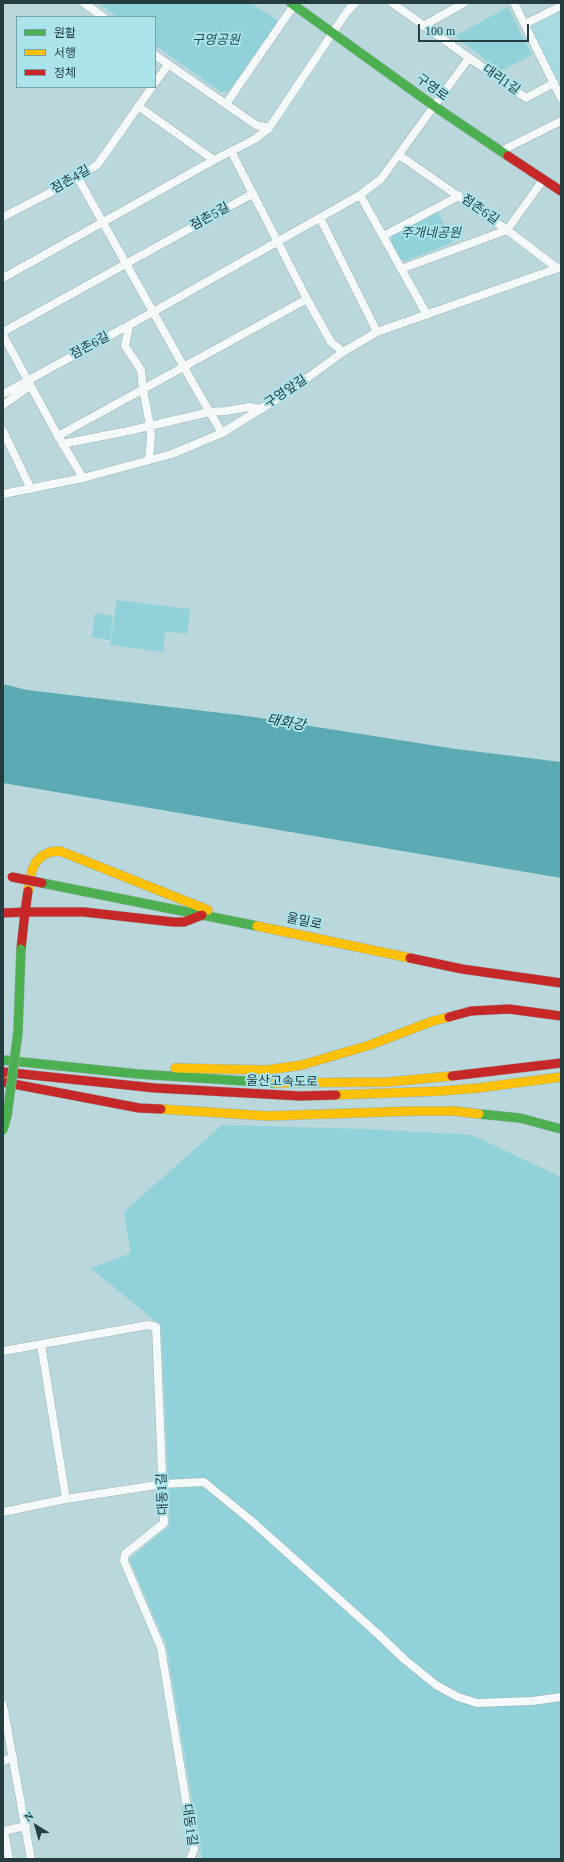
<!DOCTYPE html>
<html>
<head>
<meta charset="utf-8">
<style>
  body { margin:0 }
  #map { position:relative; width:564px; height:1862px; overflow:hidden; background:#bad8dc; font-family:"Times New Roman","Noto Sans KR",serif }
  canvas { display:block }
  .frame { position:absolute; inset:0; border:4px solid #263d40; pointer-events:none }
  .legend { position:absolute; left:16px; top:16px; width:140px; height:72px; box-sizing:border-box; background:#abe3eb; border:1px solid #76a1a7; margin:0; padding:5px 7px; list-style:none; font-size:12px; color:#263d40 }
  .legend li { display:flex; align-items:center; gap:8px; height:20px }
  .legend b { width:20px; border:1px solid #76a1a7 }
  .north { position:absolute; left:16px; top:1806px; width:40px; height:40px; -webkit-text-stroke:3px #abe3eb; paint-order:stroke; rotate:323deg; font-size:11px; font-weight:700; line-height:16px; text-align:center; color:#263d40 }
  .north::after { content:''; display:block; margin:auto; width:14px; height:18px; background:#263d40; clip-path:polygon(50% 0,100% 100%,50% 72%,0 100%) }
  .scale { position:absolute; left:418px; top:24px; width:111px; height:18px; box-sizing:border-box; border:2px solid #263d40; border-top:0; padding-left:5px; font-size:12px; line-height:14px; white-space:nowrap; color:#263d40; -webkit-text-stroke:3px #abe3eb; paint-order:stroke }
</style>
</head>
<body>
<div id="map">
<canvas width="564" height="1862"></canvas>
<div class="frame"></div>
<ul class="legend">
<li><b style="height:5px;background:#4caf50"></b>원활</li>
<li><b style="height:5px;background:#ffc107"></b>서행</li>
<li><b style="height:5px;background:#c62828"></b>정체</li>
</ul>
<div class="north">N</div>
<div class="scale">100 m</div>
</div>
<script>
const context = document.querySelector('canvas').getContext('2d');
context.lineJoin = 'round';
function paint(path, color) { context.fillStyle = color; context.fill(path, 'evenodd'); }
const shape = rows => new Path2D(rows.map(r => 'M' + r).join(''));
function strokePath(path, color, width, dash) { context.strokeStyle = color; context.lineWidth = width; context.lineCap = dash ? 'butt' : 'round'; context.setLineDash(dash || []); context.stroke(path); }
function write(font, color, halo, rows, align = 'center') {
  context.font = font + ' "Times New Roman","Noto Sans KR",serif'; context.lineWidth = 4; context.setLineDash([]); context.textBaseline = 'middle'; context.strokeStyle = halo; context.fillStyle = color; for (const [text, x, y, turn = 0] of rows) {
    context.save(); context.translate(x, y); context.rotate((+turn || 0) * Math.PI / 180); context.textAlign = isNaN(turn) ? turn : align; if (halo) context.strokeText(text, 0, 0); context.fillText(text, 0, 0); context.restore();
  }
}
paint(shape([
  [561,10,561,88,529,27]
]), '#a7dae1');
paint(shape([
  [98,3,250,3,279,21,229,91,221,92,155,45,155,17,117,17],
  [508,7,532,55,500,71,455,36],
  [438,212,453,242,406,261,399,259,391,243,393,236],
  [117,600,190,609,187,634,165,631,163,652,110,645],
  [95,613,113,616,110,640,92,637],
  [222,1125,367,1129,472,1135,561,1177,561,1859,202,1859,166,1644,129,1559,170,1525,161,1326,91,1268,131,1253,124,1212]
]), '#91d1da');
paint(shape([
  [3,684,27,690,247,716,456,749,561,762,561,878,3,783]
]), '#5caab3');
const street = shape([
  [84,3,103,17],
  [392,3,526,98,554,83],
  [514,3,561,98],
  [525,24,561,6],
  [423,26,464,3],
  [155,55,256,125,269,128],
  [155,83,168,65],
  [226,104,294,5],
  [138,106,214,160],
  [231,151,307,299,331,342,343,352],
  [501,151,561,121],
  [399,155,507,230,557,268],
  [78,178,198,392,222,433],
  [360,195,427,315],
  [3,217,78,178,98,164,152,87],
  [320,218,377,332],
  [507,230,543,180],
  [383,236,459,196],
  [401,269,507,230],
  [3,278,214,160,255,139,264,132,269,128,346,13,355,3],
  [129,326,125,346,141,370,143,389,150,426,151,438,149,460],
  [3,332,252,194],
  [3,335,58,436,83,478],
  [3,394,153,312,360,195,381,179,469,58],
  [3,405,30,386],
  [3,431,31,489],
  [58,436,307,299],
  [62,444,128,431,210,412,226,411,249,407,262,409],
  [3,494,83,478,172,454,222,433,288,392,343,352,377,332,561,267],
  [41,1344,66,1499],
  [3,1351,148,1325,156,1327,164,1523,125,1554,124,1561,161,1648,194,1850,190,1859],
  [3,1512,66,1499,163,1484,204,1482,254,1523,379,1635,404,1659,436,1685,458,1697,477,1703,532,1701,561,1697],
  [3,1705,31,1859],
  [3,1761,13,1757],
  [3,1831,26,1826],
  [4,1831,9,1859]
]);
const fast = shape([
  [291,3,434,106,508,156],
  [42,883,257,926],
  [3,1060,138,1074,275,1083],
  [479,1114,520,1118,561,1129]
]);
const slow = shape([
  [28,891,32,870,36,862,42,856,50,852,60,851,208,910],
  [257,926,410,958],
  [175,1068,267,1070,302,1065,370,1045,433,1021,449,1017],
  [275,1083,388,1082,452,1076],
  [336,1095,441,1091,478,1088,561,1077],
  [161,1109,268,1116,414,1111,455,1111,479,1114]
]);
const jam = shape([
  [508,156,561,191],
  [28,891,25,912,84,912,173,922,184,922,202,915],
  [3,913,25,912,21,949],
  [410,958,462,969,561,983],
  [449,1017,471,1011,509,1009,561,1016],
  [3,1072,155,1088,300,1096,336,1095],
  [452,1076,561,1063],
  [3,1082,139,1108,161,1109]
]);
strokePath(street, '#9ab2b5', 9);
strokePath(fast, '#9ab2b5', 10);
strokePath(slow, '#9ab2b5', 10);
strokePath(jam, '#9ab2b5', 10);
strokePath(street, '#f5f9fa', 8);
strokePath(fast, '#4caf50', 9);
strokePath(slow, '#ffc107', 9);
strokePath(jam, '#c62828', 9);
const fastBridge = shape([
  [3,1130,7,1116,18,1032,21,949]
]);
const jamBridge = shape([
  [12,877,42,883]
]);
strokePath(fastBridge, '#9ab2b5', 10, []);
strokePath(jamBridge, '#9ab2b5', 10, []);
strokePath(fastBridge, '#4caf50', 9);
strokePath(jamBridge, '#c62828', 9);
write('italic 13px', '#244f55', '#abe3eb', [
  ["구영공원",216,41],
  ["주개네공원",431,234]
]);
write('13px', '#263d40', '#abe3eb', [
  ["대리1길",501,80,35],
  ["구영로",432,88,36],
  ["점촌4길",71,180,-30],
  ["점촌6길",480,210,35],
  ["점촌5길",210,217,-29],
  ["점촌6길",90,346,-28],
  ["구영앞길",286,392,-34],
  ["울밀로",304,922,12],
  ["울산고속도로",282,1082,1],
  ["대동1길",163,1494,-92],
  ["대동1길",189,1825,82]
]);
write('italic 14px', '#103d42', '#abe3eb', [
  ["태화강",286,723,10]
]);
</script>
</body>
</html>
